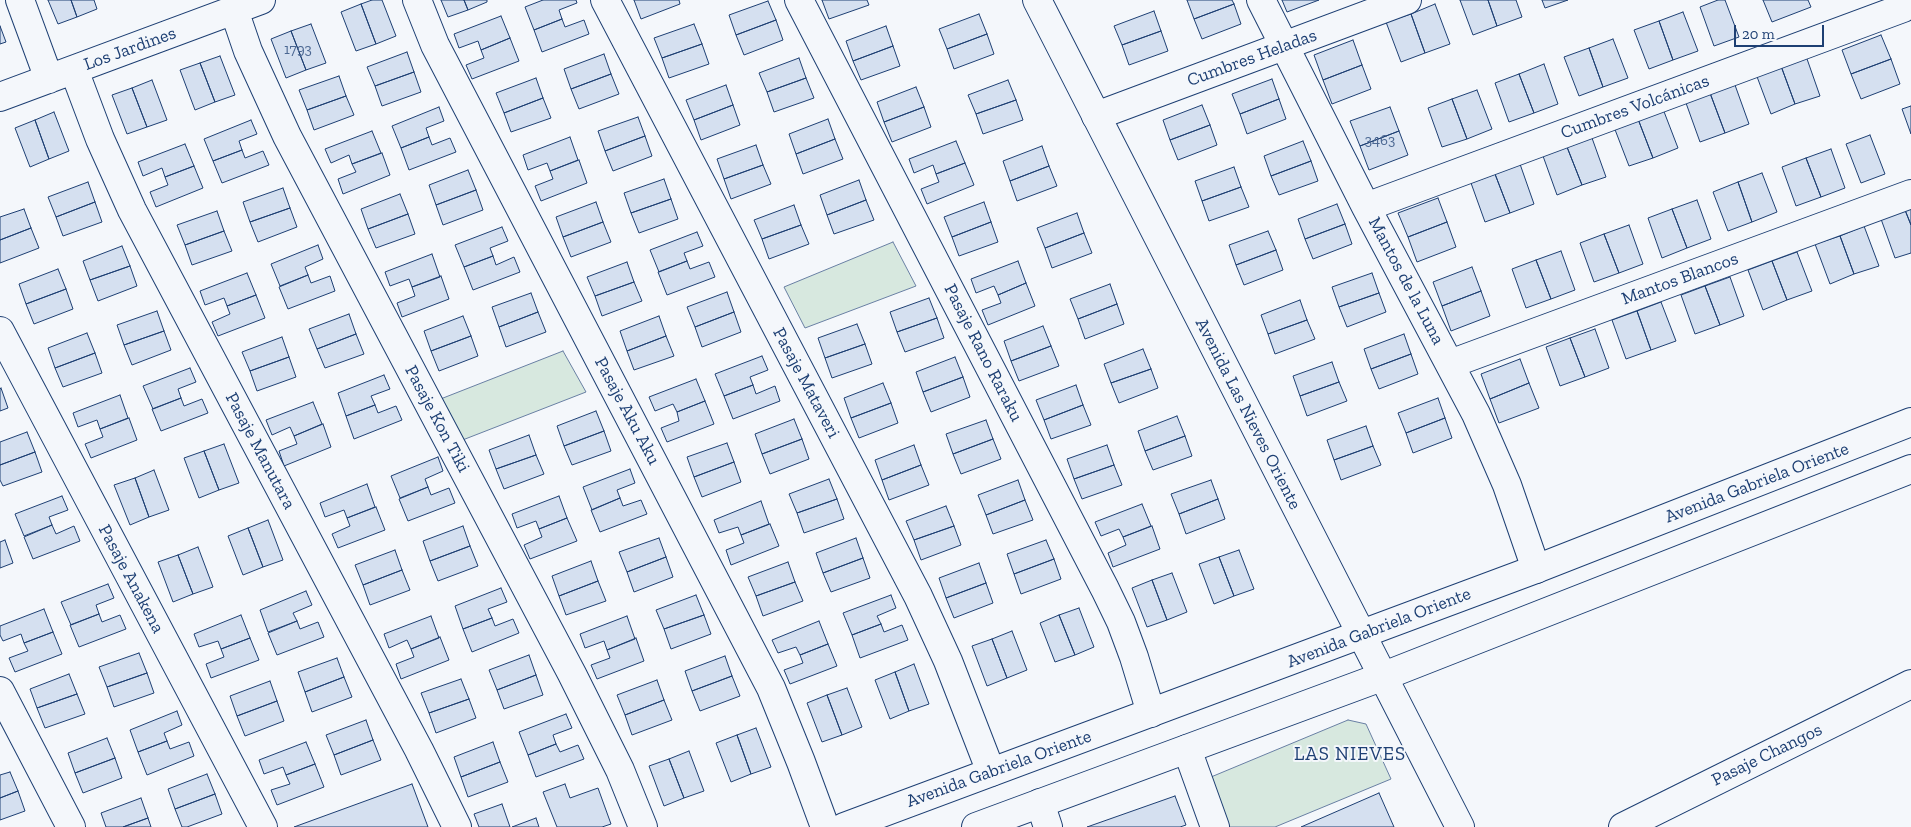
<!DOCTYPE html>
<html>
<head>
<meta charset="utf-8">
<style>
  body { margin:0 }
  #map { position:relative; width:1911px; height:827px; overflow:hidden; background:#f4f7fb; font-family:"Zilla Slab",serif }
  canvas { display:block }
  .scale { position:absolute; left:1734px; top:25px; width:90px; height:22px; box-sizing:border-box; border:2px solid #1d3f73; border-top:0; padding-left:6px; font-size:15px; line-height:18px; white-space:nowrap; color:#1d3f73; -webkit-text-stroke:4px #f4f7fb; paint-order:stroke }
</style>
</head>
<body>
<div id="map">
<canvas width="1911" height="827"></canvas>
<div class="scale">20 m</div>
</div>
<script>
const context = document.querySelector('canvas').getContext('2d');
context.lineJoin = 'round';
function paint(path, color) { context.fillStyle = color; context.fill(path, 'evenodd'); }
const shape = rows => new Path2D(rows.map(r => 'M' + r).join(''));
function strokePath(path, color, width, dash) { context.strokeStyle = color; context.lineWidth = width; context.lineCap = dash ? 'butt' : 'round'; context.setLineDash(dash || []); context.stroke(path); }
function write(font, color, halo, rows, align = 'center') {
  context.font = font + ' "Zilla Slab",serif'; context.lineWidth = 4; context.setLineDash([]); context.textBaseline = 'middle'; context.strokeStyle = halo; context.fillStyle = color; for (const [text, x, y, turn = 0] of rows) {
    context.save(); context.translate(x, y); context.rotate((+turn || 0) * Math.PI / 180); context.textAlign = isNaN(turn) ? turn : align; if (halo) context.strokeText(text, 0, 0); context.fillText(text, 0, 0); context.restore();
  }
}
const green = shape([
  [893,242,916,286,805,328,784,287,893,242],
  [563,351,586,392,460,441,438,400,563,351],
  [1348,720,1366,724,1391,779,1275,827,1229,827,1211,777,1348,720]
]);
paint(green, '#d7e8df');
strokePath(green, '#687fa3', 1);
const building = shape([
  [48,0,71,0,77,17,58,24,48,0],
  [71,0,94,0,97,9,77,17,71,0],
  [372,0,382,0,396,36,376,44,361,4,372,0],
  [441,0,464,0,468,10,448,17,441,0],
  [464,0,487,0,487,2,468,10,464,0],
  [543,0,576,0,577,3,559,10,562,19,534,30,525,7,543,0],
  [634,0,679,0,680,4,641,19,634,0],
  [822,0,867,0,869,5,829,19,822,0],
  [1187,0,1232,0,1234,4,1194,19,1187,0],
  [1282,0,1319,0,1287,12,1282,0],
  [1460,0,1488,0,1497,26,1473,35,1460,0],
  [1488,0,1516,0,1522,17,1497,26,1488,0],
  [1542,0,1568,0,1545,8,1542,0],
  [1718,0,1725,0,1739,37,1714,46,1700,7,1718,0],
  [1763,0,1808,0,1811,7,1772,22,1763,0],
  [768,1,776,20,736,35,729,15,768,1],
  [361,4,376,44,356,51,341,12,361,4],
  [1234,4,1241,24,1202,39,1194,19,1234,4],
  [1435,4,1450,44,1425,53,1411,14,1435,4],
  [1154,11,1161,31,1122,45,1114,26,1154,11],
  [1683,12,1698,51,1673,60,1659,21,1683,12],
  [979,14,987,34,947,49,939,29,979,14],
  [1411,14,1425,53,1401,62,1386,22,1411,14],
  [501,16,510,38,481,50,478,41,459,48,454,34,501,16],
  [562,19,565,27,584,20,589,34,542,52,534,30,562,19],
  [776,20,783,40,744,55,736,35,776,20],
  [1659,21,1673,60,1649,69,1634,30,1659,21],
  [311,24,326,63,306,70,291,31,311,24],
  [694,24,702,44,662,58,654,38,694,24],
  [0,26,6,42,0,44,0,26],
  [886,26,893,46,853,61,846,41,886,26],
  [291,31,306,70,286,78,271,39,291,31],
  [1161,31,1168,51,1129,65,1122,45,1161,31],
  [987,34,994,54,954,69,947,49,987,34],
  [1881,35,1891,59,1851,74,1842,50,1881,35],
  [510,38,519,61,472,79,466,65,484,58,481,50,510,38],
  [1613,39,1628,78,1603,87,1589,48,1613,39],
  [1353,40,1362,65,1323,80,1314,55,1353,40],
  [702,44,709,64,669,78,662,58,702,44],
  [893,46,900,66,861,80,853,61,893,46],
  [1589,48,1603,87,1579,96,1564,57,1589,48],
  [407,52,414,72,375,86,367,67,407,52],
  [604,54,611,74,571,89,564,69,604,54],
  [220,56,235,95,215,102,200,63,220,56],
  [1806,56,1820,96,1795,104,1781,66,1806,56],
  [799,58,806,78,767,92,759,73,799,58],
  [1891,59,1900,84,1861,99,1851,74,1891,59],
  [200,63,215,102,195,110,180,70,200,63],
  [1544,64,1558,104,1534,113,1519,74,1544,64],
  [1362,65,1371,89,1332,104,1323,80,1362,65],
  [1781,66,1795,104,1771,114,1756,74,1781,66],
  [414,72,421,92,382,106,375,86,414,72],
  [611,74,619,94,579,109,571,89,611,74],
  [1519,74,1534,113,1509,122,1495,83,1519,74],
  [339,76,346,96,307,110,299,90,339,76],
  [536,78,543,98,504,113,496,93,536,78],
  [806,78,814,98,774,112,767,92,806,78],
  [1272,79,1279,99,1240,114,1232,94,1272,79],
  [152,80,167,120,147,127,132,88,152,80],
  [1008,80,1016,100,976,114,968,95,1008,80],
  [726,85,733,105,694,120,686,100,726,85],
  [1735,85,1749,124,1725,133,1710,93,1735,85],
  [916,87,924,107,884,122,877,102,916,87],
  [132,88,147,127,127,134,112,95,132,88],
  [1477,90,1492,129,1467,139,1452,99,1477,90],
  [1710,93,1725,133,1700,142,1686,103,1710,93],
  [346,96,354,115,314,130,307,110,346,96],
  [543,98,551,118,511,132,504,113,543,98],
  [1279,99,1286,119,1247,134,1240,114,1279,99],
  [1452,99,1467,139,1442,147,1428,108,1452,99],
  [1016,100,1023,120,983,134,976,114,1016,100],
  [733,105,740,125,701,140,694,120,733,105],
  [1202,105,1210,125,1170,140,1163,120,1202,105],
  [1911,106,1911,134,1902,109,1911,106],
  [439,107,444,121,426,128,429,137,401,148,392,126,439,107],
  [924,107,931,127,892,142,884,122,924,107],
  [1390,107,1399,131,1360,146,1350,121,1390,107],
  [1663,109,1678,148,1653,158,1638,119,1663,109],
  [54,112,69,151,49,159,35,120,54,112],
  [638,117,645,136,605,151,598,131,638,117],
  [828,119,835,139,796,154,789,134,828,119],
  [1638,119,1653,158,1629,166,1614,127,1638,119],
  [35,120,49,159,30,167,15,128,35,120],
  [251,120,257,134,239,141,242,150,213,161,204,139,251,120],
  [1210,125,1217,145,1178,160,1170,140,1210,125],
  [372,131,381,153,352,164,349,155,331,163,325,149,372,131],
  [1399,131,1408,155,1369,170,1360,146,1399,131],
  [1870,135,1885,174,1861,183,1846,144,1870,135],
  [645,136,652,156,613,171,605,151,645,136],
  [429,137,432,145,450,138,456,152,409,170,401,148,429,137],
  [570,137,578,160,550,171,547,163,528,170,523,155,570,137],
  [1592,138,1606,177,1582,185,1567,147,1592,138],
  [835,139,843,159,803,174,796,154,835,139],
  [956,141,965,163,936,174,933,165,914,173,909,159,956,141],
  [1303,141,1311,161,1271,176,1264,156,1303,141],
  [185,144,194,166,165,177,162,168,143,176,138,162,185,144],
  [756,145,763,165,724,179,717,159,756,145],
  [1042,146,1049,166,1010,181,1003,161,1042,146],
  [1567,147,1582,185,1557,195,1543,156,1567,147],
  [1831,149,1845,188,1821,197,1806,158,1831,149],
  [242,150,245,158,263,151,269,165,222,183,213,161,242,150],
  [382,153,390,175,343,194,338,179,356,172,352,164,382,153],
  [1806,158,1821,197,1796,206,1782,167,1806,158],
  [579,160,587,183,541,201,535,186,553,179,550,171,579,160],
  [1311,161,1318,181,1279,195,1271,176,1311,161],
  [965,163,974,185,927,204,921,189,939,182,936,174,965,163],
  [1520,164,1534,204,1510,213,1495,174,1520,164],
  [763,165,771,184,731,199,724,179,763,165],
  [194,166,203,188,156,207,150,192,168,185,165,177,194,166],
  [1049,166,1057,186,1017,201,1010,181,1049,166],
  [1234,167,1241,187,1202,201,1195,181,1234,167],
  [468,170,476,190,436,205,429,185,468,170],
  [1762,173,1777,212,1752,222,1738,182,1762,173],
  [1495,174,1510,213,1485,222,1471,183,1495,174],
  [664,179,671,199,631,213,624,193,664,179],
  [859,180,866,200,827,215,820,195,859,180],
  [88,182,95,202,56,217,48,197,88,182],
  [1738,182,1752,222,1728,231,1713,192,1738,182],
  [1241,187,1249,207,1209,221,1202,201,1241,187],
  [283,188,290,208,250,222,243,202,283,188],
  [476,190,483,210,443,225,436,205,476,190],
  [400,194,408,214,368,229,361,209,400,194],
  [1438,198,1447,222,1408,237,1398,213,1438,198],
  [671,199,678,219,639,233,631,213,671,199],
  [866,200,874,220,834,234,827,215,866,200],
  [1697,200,1711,239,1687,248,1672,209,1697,200],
  [95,202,102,222,63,236,56,217,95,202],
  [596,202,603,222,563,237,556,217,596,202],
  [984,202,991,222,952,237,944,217,984,202],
  [1337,204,1345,224,1305,239,1298,219,1337,204],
  [794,205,801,225,762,239,754,220,794,205],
  [290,208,297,227,258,242,250,222,290,208],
  [1911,208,1911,225,1905,210,1911,208],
  [24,209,31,228,0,240,0,217,24,209],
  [1672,209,1687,248,1662,258,1648,218,1672,209],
  [1905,210,1911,225,1911,253,1895,258,1881,219,1905,210],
  [217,211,224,231,185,245,177,225,217,211],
  [1077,213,1084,233,1045,248,1037,228,1077,213],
  [408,214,415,234,376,248,368,229,408,214],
  [603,222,611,242,571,257,563,237,603,222],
  [991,222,998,242,959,256,952,237,991,222],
  [1447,222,1456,247,1417,262,1408,237,1447,222],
  [1345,224,1352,244,1313,259,1305,239,1345,224],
  [801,225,809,244,769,259,762,239,801,225],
  [1629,225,1643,264,1619,273,1604,234,1629,225],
  [1864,226,1879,266,1854,274,1840,236,1864,226],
  [502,227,508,241,490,248,493,256,464,267,455,245,502,227],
  [31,228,39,248,0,263,0,240,31,228],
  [224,231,232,251,192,265,185,245,224,231],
  [1268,231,1276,250,1236,265,1229,245,1268,231],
  [697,232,703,246,684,253,687,261,659,272,650,250,697,232],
  [1084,233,1092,253,1052,268,1045,248,1084,233],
  [1604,234,1619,273,1594,282,1580,243,1604,234],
  [1840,236,1854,274,1830,284,1815,244,1840,236],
  [318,245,323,259,305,267,308,275,280,286,271,264,318,245],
  [122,246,130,266,90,280,83,261,122,246],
  [1276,250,1283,270,1244,285,1236,265,1276,250],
  [1561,251,1575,290,1551,299,1536,260,1561,251],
  [1797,252,1812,291,1787,300,1772,261,1797,252],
  [432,254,440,277,412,287,409,279,390,286,385,272,432,254],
  [493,256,496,265,514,257,520,272,473,290,464,267,493,256],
  [1536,260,1551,299,1526,308,1512,269,1536,260],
  [687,261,690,269,709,262,715,277,667,295,658,272,687,261],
  [1018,261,1026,283,998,295,994,286,976,293,971,279,1018,261],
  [1772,261,1787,300,1763,310,1748,270,1772,261],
  [627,262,634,282,595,296,587,277,627,262],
  [130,266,137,286,98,301,90,280,130,266],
  [1472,267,1481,291,1442,306,1433,282,1472,267],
  [58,269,66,289,26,304,19,284,58,269],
  [247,273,256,295,227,306,224,298,205,305,200,291,247,273],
  [1372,273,1379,293,1339,307,1332,287,1372,273],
  [308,275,311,283,330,276,335,291,288,309,279,287,308,275],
  [441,276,449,299,402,317,397,303,415,296,412,287,441,276],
  [1730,277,1744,316,1720,325,1705,286,1730,277],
  [634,282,642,301,602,316,595,296,634,282],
  [1026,283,1035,306,988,325,982,310,1001,303,998,295,1026,283],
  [1110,284,1117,304,1078,319,1070,299,1110,284],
  [1705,286,1720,325,1695,334,1681,295,1705,286],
  [66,289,73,309,34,324,26,304,66,289],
  [1481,291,1490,316,1451,331,1442,306,1481,291],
  [727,292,734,312,695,327,687,307,727,292],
  [531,293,538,312,499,327,492,307,531,293],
  [1379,293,1386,312,1347,327,1339,307,1379,293],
  [256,295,265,318,218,336,212,322,230,314,227,306,256,295],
  [929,298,937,318,897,332,890,312,929,298],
  [1300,300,1307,320,1268,334,1261,315,1300,300],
  [1661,302,1676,341,1651,350,1637,311,1661,302],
  [1117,304,1124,324,1085,339,1078,319,1117,304],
  [157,311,164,331,124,345,117,325,157,311],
  [1637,311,1651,350,1626,359,1612,320,1637,311],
  [538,312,546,332,506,347,499,327,538,312],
  [734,312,741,332,702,347,695,327,734,312],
  [349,314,356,334,317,349,309,329,349,314],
  [463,316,471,336,431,351,424,331,463,316],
  [659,316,666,336,627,351,620,331,659,316],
  [937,318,944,338,905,352,897,332,937,318],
  [1307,320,1315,339,1275,354,1268,334,1307,320],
  [857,324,865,344,825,358,818,338,857,324],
  [1043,326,1051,346,1011,361,1004,341,1043,326],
  [1595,329,1609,368,1585,377,1570,338,1595,329],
  [164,331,171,350,132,365,124,345,164,331],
  [87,333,95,353,55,368,48,348,87,333],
  [356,334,364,354,325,368,317,349,356,334],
  [1404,334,1411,354,1371,369,1364,349,1404,334],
  [471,336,478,356,439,371,431,351,471,336],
  [666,336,674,356,634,370,627,351,666,336],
  [282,337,289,357,250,371,242,352,282,337],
  [1570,338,1585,377,1560,386,1546,347,1570,338],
  [865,344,872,364,832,378,825,358,865,344],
  [1051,346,1059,366,1019,381,1011,361,1051,346],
  [1143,349,1151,369,1111,383,1104,364,1143,349],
  [95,353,102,373,63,387,55,368,95,353],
  [1411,354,1418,374,1379,389,1371,369,1411,354],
  [762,356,768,370,750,377,753,385,724,396,715,374,762,356],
  [289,357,296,377,257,391,250,371,289,357],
  [955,357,963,377,923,392,916,372,955,357],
  [1520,359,1529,383,1490,399,1481,374,1520,359],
  [1332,362,1339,382,1300,396,1293,376,1332,362],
  [190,368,196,382,178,389,181,398,153,409,143,386,190,368],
  [1151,369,1158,388,1119,403,1111,383,1151,369],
  [384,375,390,389,371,396,375,405,346,416,338,393,384,375],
  [963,377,970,397,931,412,923,392,963,377],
  [696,379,705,401,677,412,673,404,655,411,649,397,696,379],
  [1339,382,1347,401,1307,416,1300,396,1339,382],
  [883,383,891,403,851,418,844,398,883,383],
  [1529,383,1539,408,1499,423,1490,399,1529,383],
  [753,385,756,394,775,386,780,401,733,419,724,396,753,385],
  [1076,385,1083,405,1044,420,1036,400,1076,385],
  [1,388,8,408,0,411,0,389,1,388],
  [120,395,128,418,100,429,97,420,78,427,73,413,120,395],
  [181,398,184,406,202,399,208,413,161,431,152,409,181,398],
  [1438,398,1445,418,1406,433,1398,413,1438,398],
  [705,401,714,424,667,442,661,428,679,421,677,412,705,401],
  [313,402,322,424,294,436,290,427,272,435,266,420,313,402],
  [891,403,898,423,859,438,851,418,891,403],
  [375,405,378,413,396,406,402,420,354,439,346,416,375,405],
  [1083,405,1091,425,1051,439,1044,420,1083,405],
  [596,411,604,431,564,446,557,426,596,411],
  [1177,416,1185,436,1145,451,1138,431,1177,416],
  [129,418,137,440,91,458,85,444,103,437,100,429,129,418],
  [1445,418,1452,438,1413,453,1406,433,1445,418],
  [794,419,802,439,762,454,755,434,794,419],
  [986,420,993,439,953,454,946,434,986,420],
  [323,424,331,447,284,466,279,451,297,444,294,436,323,424],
  [1366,426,1373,446,1334,460,1327,440,1366,426],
  [604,431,611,451,572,465,564,446,604,431],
  [27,432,35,452,0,465,0,442,27,432],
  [529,435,536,455,496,469,489,450,529,435],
  [1185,436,1192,456,1153,470,1145,451,1185,436],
  [802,439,809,459,770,474,762,454,802,439],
  [993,439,1001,459,961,474,953,454,993,439],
  [727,443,734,462,694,477,687,457,727,443],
  [224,444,239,483,219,490,204,451,224,444],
  [914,445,921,465,882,480,875,460,914,445],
  [1107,445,1114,465,1074,479,1067,459,1107,445],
  [1373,446,1381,465,1341,480,1334,460,1373,446],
  [204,451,219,490,199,498,184,458,204,451],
  [35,452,42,472,3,486,0,480,0,465,35,452],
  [536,455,544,474,504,489,496,469,536,455],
  [438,457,443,471,425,479,428,487,400,498,391,476,438,457],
  [734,462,741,482,702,497,694,477,734,462],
  [921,465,929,485,889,500,882,480,921,465],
  [1114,465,1122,485,1082,499,1074,479,1114,465],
  [630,469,635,483,617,490,620,498,592,510,583,487,630,469],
  [154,470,169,510,149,517,135,478,154,470],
  [135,478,149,517,130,525,114,485,135,478],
  [829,479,837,499,797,513,789,494,829,479],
  [1018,480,1025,500,986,515,978,495,1018,480],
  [1211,480,1218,499,1179,514,1171,494,1211,480],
  [367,484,375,507,347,518,344,510,325,517,320,503,367,484],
  [428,487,431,495,449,488,455,503,408,521,399,499,428,487],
  [62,496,68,510,49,517,52,525,24,536,15,514,62,496],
  [559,496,567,518,539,529,536,521,517,528,512,514,559,496],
  [620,498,623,506,641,500,647,514,600,532,591,510,620,498],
  [837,499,844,519,804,533,797,513,837,499],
  [1218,499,1225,519,1186,534,1179,514,1218,499],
  [1025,500,1033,520,993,534,986,515,1025,500],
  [761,501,769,524,741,535,738,527,719,533,714,520,761,501],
  [1142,504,1151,526,1123,537,1119,529,1101,536,1095,522,1142,504],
  [946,506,954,526,914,540,906,521,946,506],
  [376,507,385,530,338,548,332,534,350,526,347,518,376,507],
  [567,518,577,541,530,559,524,545,542,537,539,529,567,518],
  [268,520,283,560,263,567,248,528,268,520],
  [770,524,779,546,731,565,726,550,744,543,741,535,770,524],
  [52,525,56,534,74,526,80,541,33,559,24,537,52,525],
  [463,526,470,546,430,561,423,541,463,526],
  [954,526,961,545,921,560,914,540,954,526],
  [1152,526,1160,549,1113,567,1108,553,1126,545,1123,537,1152,526],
  [248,528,263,567,243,575,228,536,248,528],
  [659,538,666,557,627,572,619,552,659,538],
  [856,538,863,558,823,573,816,553,856,538],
  [5,540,13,563,0,568,0,542,5,540],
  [1046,540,1054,559,1014,574,1007,554,1046,540],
  [470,546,478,566,438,581,430,561,470,546],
  [198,547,213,587,193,594,178,555,198,547],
  [395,550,402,570,363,585,355,565,395,550],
  [1239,550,1254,589,1234,596,1219,557,1239,550],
  [178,555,193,594,173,602,158,562,178,555],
  [666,557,673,577,634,592,627,572,666,557],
  [1219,557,1234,596,1214,604,1199,564,1219,557],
  [863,558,870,578,831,592,823,573,863,558],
  [1054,559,1061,579,1021,594,1014,574,1054,559],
  [591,561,598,581,559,596,552,576,591,561],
  [788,562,795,582,756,596,748,577,788,562],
  [979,563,986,583,946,598,939,578,979,563],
  [402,570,410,590,370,605,363,585,402,570],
  [1172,573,1187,612,1167,620,1152,580,1172,573],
  [1152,580,1167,620,1147,627,1132,588,1152,580],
  [598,581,606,601,566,615,559,596,598,581],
  [795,582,803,601,763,616,756,596,795,582],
  [986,583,993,603,954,618,946,598,986,583],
  [108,584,114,598,96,605,99,614,71,625,61,602,108,584],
  [501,588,507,602,488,609,492,618,463,629,455,606,501,588],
  [306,591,312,605,293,613,297,621,268,632,260,610,306,591],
  [696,595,704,615,664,629,656,610,696,595],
  [891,595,896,608,877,616,881,624,852,635,843,613,891,595],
  [1079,608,1094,647,1075,655,1059,615,1079,608],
  [44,609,53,632,24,643,21,634,3,641,0,635,0,626,44,609],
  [99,614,102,622,120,615,126,629,79,647,70,625,99,614],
  [241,615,250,638,221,649,218,641,199,647,194,634,241,615],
  [704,615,711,634,671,649,664,629,704,615],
  [1059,615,1075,655,1055,662,1040,623,1059,615],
  [431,616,439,638,411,649,407,640,389,648,384,634,431,616],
  [627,616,635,639,607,650,604,641,585,648,580,634,627,616],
  [492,618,495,626,513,619,519,633,472,652,463,629,492,618],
  [297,621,300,629,318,622,324,637,277,655,268,633,297,621],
  [819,621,828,644,800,655,796,647,778,653,772,640,819,621],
  [881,624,884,632,902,625,908,640,860,658,852,635,881,624],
  [1012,631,1027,670,1007,678,992,639,1012,631],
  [53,632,62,654,15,672,9,658,28,651,24,643,53,632],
  [440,637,449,660,401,679,396,664,414,657,411,649,440,637],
  [250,638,259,660,211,678,206,664,224,657,221,649,250,638],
  [636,638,644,661,597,679,591,665,610,658,607,650,636,638],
  [992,639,1007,678,987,686,972,646,992,639],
  [828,644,837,666,790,684,784,670,803,663,800,655,828,644],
  [139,653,147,673,107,687,99,667,139,653],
  [529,655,536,675,497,690,489,670,529,655],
  [725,656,732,676,692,691,685,671,725,656],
  [337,658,344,677,305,692,298,672,337,658],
  [914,664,929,704,909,711,895,672,914,664],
  [895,672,909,711,890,719,875,680,895,672],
  [147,673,154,693,114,707,107,687,147,673],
  [69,674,77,694,37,708,30,689,69,674],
  [536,675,543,695,504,709,497,690,536,675],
  [732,676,740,696,700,711,692,691,732,676],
  [344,677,352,697,312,712,305,692,344,677],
  [461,679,469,699,429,713,421,693,461,679],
  [657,680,664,700,625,715,617,695,657,680],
  [270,681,277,701,237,716,230,696,270,681],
  [847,688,862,727,842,735,827,695,847,688],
  [77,694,85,714,45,728,37,708,77,694],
  [827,695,842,735,822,742,807,703,827,695],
  [469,699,476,718,436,733,429,713,469,699],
  [664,700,672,720,632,735,625,715,664,700],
  [277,701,284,721,245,736,237,716,277,701],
  [177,711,182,725,164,733,167,741,138,752,130,730,177,711],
  [566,714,572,728,553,735,556,744,528,755,519,732,566,714],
  [366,720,373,740,334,755,326,735,366,720],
  [756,728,771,767,751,774,737,735,756,728],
  [737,735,751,774,731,782,716,743,737,735],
  [107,738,115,758,75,773,68,753,107,738],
  [373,740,381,760,341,775,334,755,373,740],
  [167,741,170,749,189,742,194,756,147,775,138,752,167,741],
  [306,742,315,764,286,775,283,767,264,774,259,760,306,742],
  [493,742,500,762,461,777,454,757,493,742],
  [556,744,560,752,578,745,584,759,536,777,528,755,556,744],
  [689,751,704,791,684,798,669,759,689,751],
  [115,758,122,778,83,793,75,773,115,758],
  [669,759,684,798,664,806,649,766,669,759],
  [500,762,508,782,468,797,461,777,500,762],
  [315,764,324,787,277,805,271,790,290,784,286,775,315,764],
  [10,772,18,791,0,798,0,775,10,772],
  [207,774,215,794,175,809,168,789,207,774],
  [412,784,428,827,294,827,412,784],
  [565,784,570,798,598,788,611,824,602,827,557,827,543,792,565,784],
  [18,791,25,811,0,820,0,798,18,791],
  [1379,793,1394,827,1301,827,1379,793],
  [215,794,222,814,187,827,182,827,175,809,215,794],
  [1175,796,1186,825,1180,827,1087,827,1175,796],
  [141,798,148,818,123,827,106,827,101,813,141,798],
  [502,804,510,827,479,827,474,814,502,804],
  [148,818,151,827,123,827,148,818],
  [536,818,539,827,512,827,536,818]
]);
paint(building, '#d5e0f0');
strokePath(building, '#1d3f73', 1);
const minor = shape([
  [20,0,49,79],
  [417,0,435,45,771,688,801,762,825,827],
  [605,0,918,596,948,661,991,772],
  [799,0,1105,589,1121,622,1134,657,1151,713],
  [1261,0,1366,207,1476,414,1507,485,1536,569],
  [234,10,248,51,287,136,572,674,620,770,643,827],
  [74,70,100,139,132,210,419,750,457,827],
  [0,97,261,0],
  [1096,116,1407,0],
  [1366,207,1903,8],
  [0,331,263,827],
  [1450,364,1911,194],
  [0,691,71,827],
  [1187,749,1215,827],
  [1040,803,1048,827],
  [1623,827,1911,684]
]);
const tertiary = shape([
  [1037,0,1460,827]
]);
const secondary = shape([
  [844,827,1536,569,1911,422],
  [976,827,1384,676,1911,469]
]);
strokePath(minor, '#1d3f73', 30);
strokePath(tertiary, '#1d3f73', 30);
strokePath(secondary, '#1d3f73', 30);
strokePath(minor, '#f4f7fb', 28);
strokePath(tertiary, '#f4f7fb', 28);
strokePath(secondary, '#f4f7fb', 28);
write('15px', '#4b6792', null, [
  ["1793",298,50],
  ["3463",1380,141]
]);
write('18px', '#1d3f73', '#f4f7fb', [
  ["Los Jardines",130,49,-20],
  ["Cumbres Heladas",1252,58,-20],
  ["Cumbres Volcánicas",1635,107,-20],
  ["Mantos Blancos",1680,279,-20],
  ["Mantos de la Luna",1406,281,62],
  ["Pasaje Rano Raraku",983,353,63],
  ["Pasaje Mataveri",806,383,62],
  ["Pasaje Aku Aku",627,411,62],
  ["Avenida Las Nieves Oriente",1248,414,63],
  ["Pasaje Kon Tiki",437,419,62],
  ["Pasaje Manutara",260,451,62],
  ["Avenida Gabriela Oriente",1757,483,-21],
  ["Pasaje Anakena",131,579,62],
  ["Avenida Gabriela Oriente",1379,628,-21],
  ["Pasaje Changos",1767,755,-26],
  ["Avenida Gabriela Oriente",999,769,-20]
]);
context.letterSpacing = '1px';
write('19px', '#1d3f73', '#f4f7fb', [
  ["LAS NIEVES",1350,755]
]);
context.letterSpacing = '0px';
</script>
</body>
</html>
